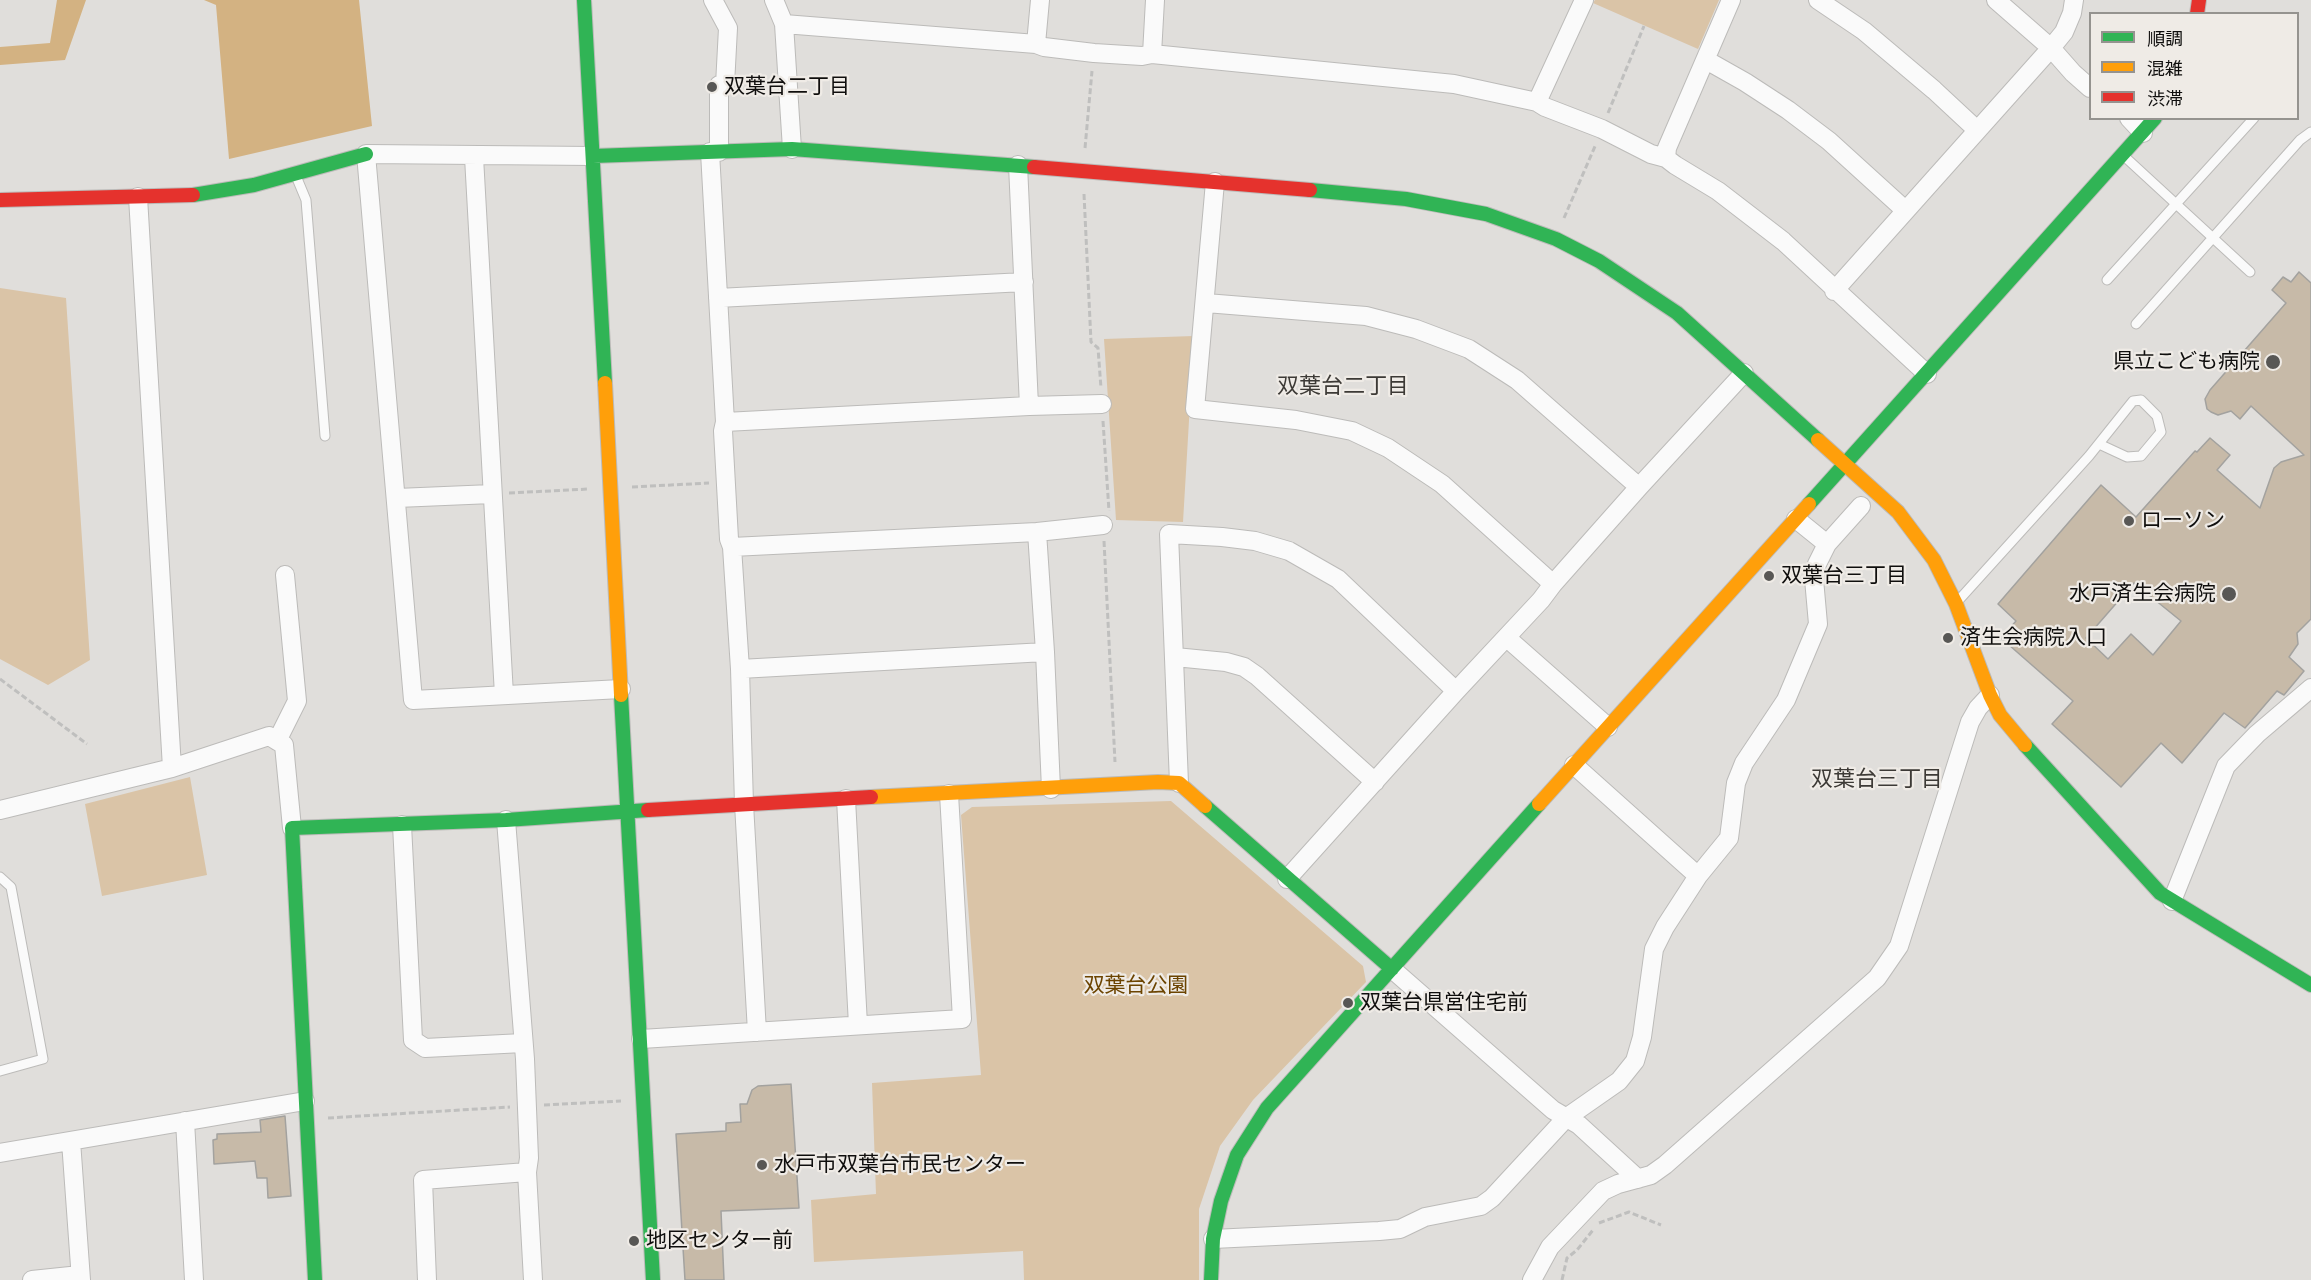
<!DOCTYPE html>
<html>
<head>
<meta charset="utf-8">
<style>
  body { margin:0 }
  #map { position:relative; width:2311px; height:1280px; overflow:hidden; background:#e0dedb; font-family:Mulish,"Noto Sans JP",sans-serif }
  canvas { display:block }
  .legend { position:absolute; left:2089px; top:12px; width:210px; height:108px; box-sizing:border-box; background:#efebe6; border:2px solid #95938f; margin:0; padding:8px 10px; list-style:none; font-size:18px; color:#0f0e0d }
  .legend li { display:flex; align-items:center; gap:12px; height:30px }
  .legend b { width:30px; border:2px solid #95938f }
</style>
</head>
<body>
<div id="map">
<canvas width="2311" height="1280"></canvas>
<ul class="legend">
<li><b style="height:8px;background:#30b455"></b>順調</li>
<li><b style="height:8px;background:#ff9f0a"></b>混雑</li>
<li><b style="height:8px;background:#e5322d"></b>渋滞</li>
</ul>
</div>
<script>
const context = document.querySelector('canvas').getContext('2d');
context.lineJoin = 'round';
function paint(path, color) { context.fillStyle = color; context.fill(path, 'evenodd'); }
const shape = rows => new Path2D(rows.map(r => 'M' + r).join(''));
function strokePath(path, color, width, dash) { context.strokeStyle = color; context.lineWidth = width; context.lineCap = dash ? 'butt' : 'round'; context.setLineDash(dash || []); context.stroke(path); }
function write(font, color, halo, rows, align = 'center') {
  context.font = font + ' Mulish,"Noto Sans JP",sans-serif'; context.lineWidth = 4.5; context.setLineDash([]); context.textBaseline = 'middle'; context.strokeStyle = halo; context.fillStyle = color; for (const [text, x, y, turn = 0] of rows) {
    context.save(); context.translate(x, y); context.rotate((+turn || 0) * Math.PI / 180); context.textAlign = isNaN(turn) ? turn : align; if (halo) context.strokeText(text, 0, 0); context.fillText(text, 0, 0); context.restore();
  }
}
paint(shape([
  [1595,0,1719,0,1698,49,1593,3],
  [0,288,66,298,90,660,48,685,0,659],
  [1194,336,1183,522,1116,520,1104,339],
  [190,777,207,875,102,896,85,804],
  [1171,801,1363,966,1366,982,1253,1100,1220,1146,1199,1209,1199,1280,1024,1280,1023,1251,814,1262,811,1200,876,1194,872,1083,981,1075,961,815,972,807]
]), '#dac4a7');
paint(shape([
  [57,0,86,0,65,60,0,65,0,47,50,43],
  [204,0,359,0,372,126,229,159,216,5]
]), '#d3b282');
const building = shape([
  [2299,272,2311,283,2311,619,2297,633,2298,644,2289,657,2304,671,2284,695,2277,691,2245,728,2224,713,2182,763,2161,743,2121,787,2052,724,2073,701,2001,638,2016,621,1998,604,2101,485,2136,517,2195,451,2197,452,2210,438,2230,455,2217,470,2260,508,2274,468,2281,462,2304,455,2251,406,2240,419,2231,411,2218,415,2211,412,2207,409,2205,399,2210,390,2286,303,2272,290,2283,277,2291,282,2299,272],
  [2134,583,2181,621,2153,655,2131,634,2108,659,2086,638,2134,583],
  [791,1084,799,1208,721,1211,724,1280,685,1280,676,1134,726,1131,726,1123,741,1122,740,1104,747,1104,752,1090,758,1086,791,1084],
  [285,1116,291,1196,268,1198,267,1178,257,1178,255,1161,214,1164,213,1140,217,1139,217,1134,261,1132,260,1120,285,1116]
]);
paint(building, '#c7baa8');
strokePath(building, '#a3a29f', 1.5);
const lane = shape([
  [2125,157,2250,272],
  [296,176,306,200,325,436],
  [2107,280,2254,118],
  [2136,324,2300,140,2311,132],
  [1957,602,2089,456,2133,401,2141,400,2157,416,2161,432,2141,456,2127,457,2099,444],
  [0,877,11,887,43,1059,0,1071]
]);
const street = shape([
  [713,0,728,28,725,85,719,85,719,152],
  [774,0,784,24,792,149],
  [1731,0,1667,148,1666,158,1675,165,1718,191,1783,241,1927,374],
  [1818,0,1864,31,1934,90,1977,130],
  [1996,0,2051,48,2073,73,2090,88],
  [784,24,1036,44,1040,0],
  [1036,44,1044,47,1094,53,1142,56,1152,54,1454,84,1537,102,1584,0],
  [1152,54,1155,0],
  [1706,60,1745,82,1788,110,1829,141,1905,210],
  [1537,102,1545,107,1602,129,1651,154,1666,158],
  [2129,118,2143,133],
  [710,152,725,422,723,431,729,539,732,547,740,669,744,804,757,1032],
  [593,156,366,154,413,700,621,689],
  [474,157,504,695],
  [1018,165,1029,406],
  [1215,182,1195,409,1296,420,1352,431,1388,448,1442,484,1553,584],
  [138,197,172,768],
  [1834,291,2051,48,2064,32,2072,13,2074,0],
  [718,298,1024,282],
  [1206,303,1366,316,1416,329,1469,349,1517,380,1639,487],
  [725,422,1029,406,1102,404],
  [397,498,492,494],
  [1796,519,1827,544],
  [1037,532,1103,525],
  [732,547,1037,532,1045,652,1051,789],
  [1507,638,1608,727],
  [1175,657,1226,662,1244,667,1257,676,1375,782],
  [740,669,1045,652],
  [277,741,297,701,285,575],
  [1574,765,1698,876],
  [1179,783,1169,534,1222,537,1255,541,1289,551,1338,579,1456,691],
  [846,799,858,1025],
  [0,810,172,768,269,736,284,745,292,828],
  [506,820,525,1059,529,1158,527,1172,533,1280],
  [402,825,413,1040,425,1048,523,1043],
  [1287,879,1456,691,1541,600,1553,584,1639,487,1744,373],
  [2172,901,2226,766,2257,734,2311,688],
  [1392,969,1553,1110,1579,1125,1638,1179],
  [641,1039,962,1019,949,794],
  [185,1121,194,1280],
  [71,1141,81,1280],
  [0,1153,305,1101],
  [1213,1239,1379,1231,1400,1229,1425,1217,1481,1206,1492,1198,1566,1118,1619,1081,1635,1061,1642,1037,1654,949,1665,927,1698,876,1729,838,1736,783,1744,763,1786,700,1818,624,1814,579,1817,564,1827,544,1861,506],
  [32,1280,80,1275],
  [427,1280,423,1180,527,1172],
  [1532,1280,1550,1247,1603,1191,1618,1184,1651,1175,1665,1165,1877,978,1899,946,1970,722,1978,708,1990,695]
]);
const fast = shape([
  [584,0,605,383],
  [593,156,792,149,1034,167],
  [1310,190,1406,199,1486,214,1556,239,1599,261,1677,313,1818,440],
  [193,195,254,185,366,154],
  [1809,504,2155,118],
  [621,695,653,1280],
  [2025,745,2160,893,2311,985],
  [1205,806,1392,969],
  [315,1280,292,828,506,820,648,810],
  [1211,1280,1213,1239,1221,1201,1237,1155,1267,1108,1539,804]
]);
const slow = shape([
  [605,383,621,695],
  [1818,440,1898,512,1934,560,1956,604,1990,695,2000,715,2025,745],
  [871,797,1158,782,1179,783,1205,806],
  [1539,804,1809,504]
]);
const jam = shape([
  [2197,14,2199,0],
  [1034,167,1310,190],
  [0,200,193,195],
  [648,810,871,797]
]);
strokePath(lane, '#bcbbb9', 11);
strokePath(street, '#bcbbb9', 20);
strokePath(fast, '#bcbbb9', 16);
strokePath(slow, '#bcbbb9', 16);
strokePath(jam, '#bcbbb9', 16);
strokePath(shape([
  [1608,113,1644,26],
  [1085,148,1092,71],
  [1084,194,1091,342,1098,348,1101,388],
  [1564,218,1596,144],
  [1103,421,1109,511],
  [632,487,709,483],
  [509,493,589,489],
  [1104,541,1115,762],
  [0,679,87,744],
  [544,1105,621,1101],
  [328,1118,510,1107],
  [1599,1223,1629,1212,1661,1225],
  [1562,1280,1567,1258,1577,1250,1593,1230]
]), '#bfbfbe', 3, [6, 3]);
strokePath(lane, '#fafafa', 9);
strokePath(street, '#fafafa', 18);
strokePath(fast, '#30b455', 14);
strokePath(slow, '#ff9f0a', 14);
strokePath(jam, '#e5322d', 14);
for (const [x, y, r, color] of [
  [712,87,6,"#585755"],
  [2273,362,8,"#585755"],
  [2129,521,6,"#585755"],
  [1769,576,6,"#585755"],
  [2229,594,8,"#585755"],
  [1948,638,6,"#585755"],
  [1348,1003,6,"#585755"],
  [762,1165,6,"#585755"],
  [634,1241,6,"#585755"]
]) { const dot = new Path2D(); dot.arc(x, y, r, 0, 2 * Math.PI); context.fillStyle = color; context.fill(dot); strokePath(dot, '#efebe6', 2); }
write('21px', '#0f0e0d', '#efebe6', [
  ["双葉台二丁目",724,87],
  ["県立こども病院",2260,362,"right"],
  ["ローソン",2141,521],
  ["双葉台三丁目",1781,576],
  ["水戸済生会病院",2216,594,"right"],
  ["済生会病院入口",1960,638],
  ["双葉台県営住宅前",1360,1003],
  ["水戸市双葉台市民センター",774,1165],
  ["地区センター前",646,1241]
], 'left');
write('21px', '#6c4400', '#efebe6', [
  ["双葉台公園",1136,986]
]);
write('22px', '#3d3a36', '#efebe6', [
  ["双葉台二丁目",1343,386],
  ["双葉台三丁目",1877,779]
]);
</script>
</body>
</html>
